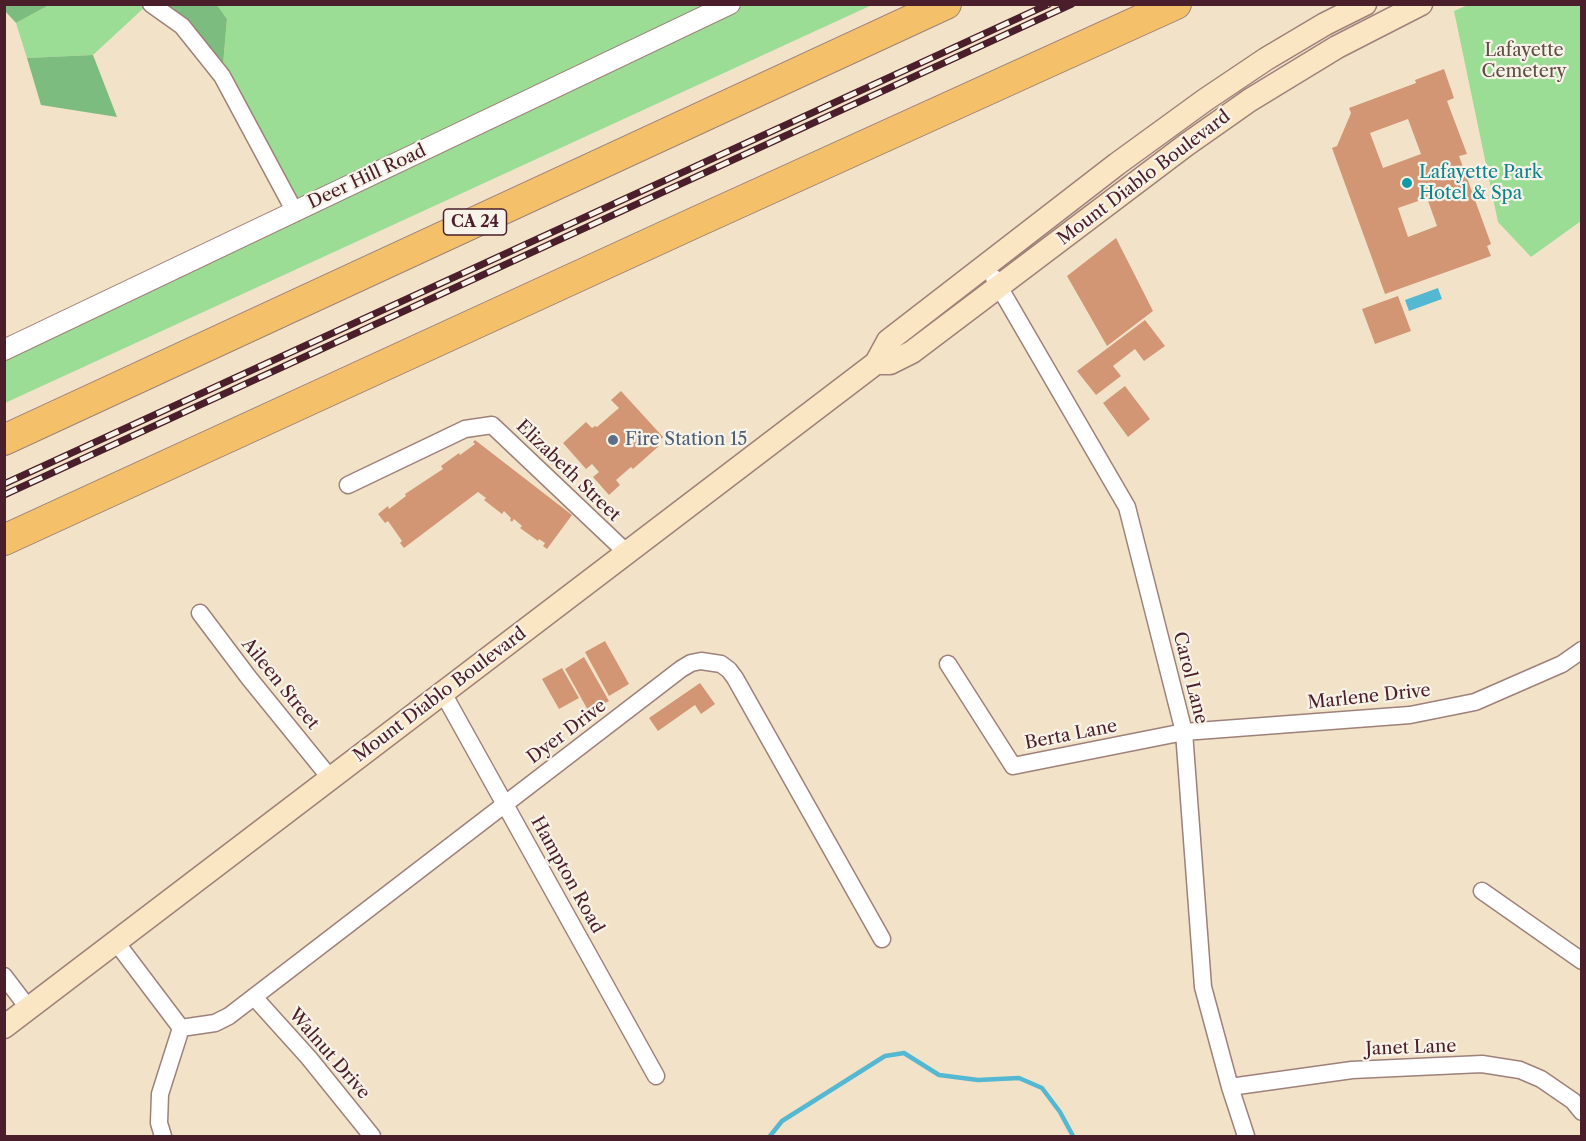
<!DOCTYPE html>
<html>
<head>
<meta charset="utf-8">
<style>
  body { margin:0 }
  #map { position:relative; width:1586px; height:1141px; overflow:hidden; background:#f2e3c8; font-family:"Libre Caslon Text",serif }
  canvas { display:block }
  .frame { position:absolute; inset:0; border:6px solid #4a1f2b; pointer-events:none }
</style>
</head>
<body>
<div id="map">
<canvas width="1586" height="1141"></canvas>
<div class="frame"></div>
</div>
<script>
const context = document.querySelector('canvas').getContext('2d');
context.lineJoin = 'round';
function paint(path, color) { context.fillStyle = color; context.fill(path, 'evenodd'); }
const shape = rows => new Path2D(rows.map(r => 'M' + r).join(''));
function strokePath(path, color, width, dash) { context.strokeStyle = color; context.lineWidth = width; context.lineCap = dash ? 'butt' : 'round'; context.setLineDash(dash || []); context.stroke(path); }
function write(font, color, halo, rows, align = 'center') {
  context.font = font + ' "Libre Caslon Text",serif'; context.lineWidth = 4.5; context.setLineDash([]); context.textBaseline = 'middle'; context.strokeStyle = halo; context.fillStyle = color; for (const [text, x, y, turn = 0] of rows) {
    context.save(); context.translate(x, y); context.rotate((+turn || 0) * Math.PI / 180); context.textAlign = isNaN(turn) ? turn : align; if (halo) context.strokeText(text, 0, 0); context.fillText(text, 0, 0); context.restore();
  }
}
paint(shape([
  [49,5,147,5,93,55,27,58,16,23],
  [217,5,872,5,5,403,5,350,294,212,222,76,227,19],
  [1468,5,1581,5,1581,221,1531,257,1498,222,1454,11]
]), '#9bdd94');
paint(shape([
  [5,4,49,4,49,5,16,23,5,11],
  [151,5,217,5,227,19,222,76],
  [93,55,117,117,41,105,27,58]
]), '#7cbc7e');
paint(shape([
  [1438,288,1442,299,1409,311,1405,300]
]), '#54b8d3');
strokePath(shape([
  [770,1136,782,1121,885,1056,904,1053,939,1075,978,1080,1019,1078,1042,1088,1060,1112,1073,1136]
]), '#54b8d3', 4.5);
paint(shape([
  [1444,69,1454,98,1447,101,1467,154,1459,156,1491,244,1487,246,1491,256,1385,294,1332,148,1337,146,1351,113,1349,108,1416,83,1415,80],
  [1408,119,1421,154,1383,168,1370,133],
  [1427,198,1437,226,1408,237,1398,208],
  [1116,238,1153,311,1107,346,1067,276],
  [1398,296,1411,331,1375,344,1362,309],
  [1145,320,1165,346,1144,361,1135,349,1113,366,1121,376,1096,395,1077,371],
  [1125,386,1150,419,1128,437,1103,403],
  [621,391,663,437,657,443,659,446,633,469,631,467,616,480,620,485,609,495,593,477,599,472,592,464,586,469,563,443,586,422,592,428,595,426,597,427,619,408,611,400],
  [475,440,572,515,547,549,543,546,545,543,539,539,538,541,520,528,522,526,514,519,512,522,510,520,511,518,504,511,502,514,484,500,486,498,478,492,404,548,400,543,402,541,388,521,385,523,378,514,388,506,389,509,406,496,405,494,443,469,441,466,459,453,460,455,475,444,473,442],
  [605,641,629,684,609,696,585,652],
  [584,657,609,701,589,712,565,669],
  [562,668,579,698,559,709,542,679],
  [700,683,715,704,701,714,695,705,658,731,649,718]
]), '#d29675');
const minor = shape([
  [151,4,182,26,222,76,295,212],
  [994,278,1127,507,1184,732,1203,987,1230,1087,1246,1136],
  [348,485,465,429,492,425,627,553],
  [200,613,249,678,331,779],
  [948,664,1013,766,1184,732,1410,715,1475,702,1562,664,1582,650],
  [443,693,656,1076],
  [1482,891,1582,961],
  [116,942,181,1028,160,1094,159,1123,163,1136],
  [4,976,29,1009],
  [254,997,309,1058,372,1136],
  [181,1028,215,1023,229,1016,681,669,691,663,701,661,721,664,729,670,735,678,882,939],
  [1230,1087,1352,1070,1482,1064,1520,1070,1541,1079,1573,1101,1582,1112]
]);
const tertiary = shape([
  [4,350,730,4]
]);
const secondary = shape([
  [876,363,890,363,912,352,1186,145,1250,100,1337,47,1421,4],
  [4,1027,876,363,888,341,1117,164,1205,100,1266,59,1325,24,1365,4]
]);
const motorway = shape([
  [4,440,946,4],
  [4,540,694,223,1176,4]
]);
strokePath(minor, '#9e817a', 19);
strokePath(tertiary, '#9e817a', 22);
strokePath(secondary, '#9e817a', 25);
strokePath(motorway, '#9e817a', 32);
strokePath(minor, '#fff', 16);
strokePath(tertiary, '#fff', 20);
strokePath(secondary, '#fbe6c3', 22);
strokePath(motorway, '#f4c16a', 30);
const rail = shape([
  [4,484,1049,4],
  [4,495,1072,4]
]);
strokePath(rail, '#4a1f2b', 7);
strokePath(rail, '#f7f3e8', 4.5, [14]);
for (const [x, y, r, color] of [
  [1407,183,6,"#0f9aa8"],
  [613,440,6,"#5c6f8a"]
]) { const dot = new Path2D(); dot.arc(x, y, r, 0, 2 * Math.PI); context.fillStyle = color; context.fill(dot); strokePath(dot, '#f7f3e8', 2); }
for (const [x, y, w] of [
  [475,222,63]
]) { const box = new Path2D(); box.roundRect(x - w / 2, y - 13, w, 26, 4.5); context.fillStyle = '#f7f3e8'; context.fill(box); strokePath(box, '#4a1f2b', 1.5); }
write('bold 16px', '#4a1f2b', null, [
  ["CA 24",475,222]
]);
write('18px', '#5e4e45', '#f7f3e8', [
  ["Lafayette",1524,51],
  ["Cemetery",1524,72]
]);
write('18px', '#0d838f', '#f7f3e8', [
  ["Lafayette Park",1419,173],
  ["Hotel & Spa",1419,194]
], 'left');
write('18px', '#4a1f2b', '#f7f3e8', [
  ["Deer Hill Road",367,177,-25],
  ["Mount Diablo Boulevard",1144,178,-37],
  ["Elizabeth Street",568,471,44],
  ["Carol Lane",1190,678,76],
  ["Aileen Street",280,684,51],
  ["Mount Diablo Boulevard",440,695,-37],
  ["Marlene Drive",1369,697,-6],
  ["Dyer Drive",567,732,-37],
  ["Berta Lane",1071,735,-11],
  ["Hampton Road",567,875,61],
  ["Janet Lane",1411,1048,-2],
  ["Walnut Drive",329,1054,49]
]);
write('18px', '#4e5e75', '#f7f3e8', [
  ["Fire Station 15",625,440]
], 'left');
</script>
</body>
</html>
